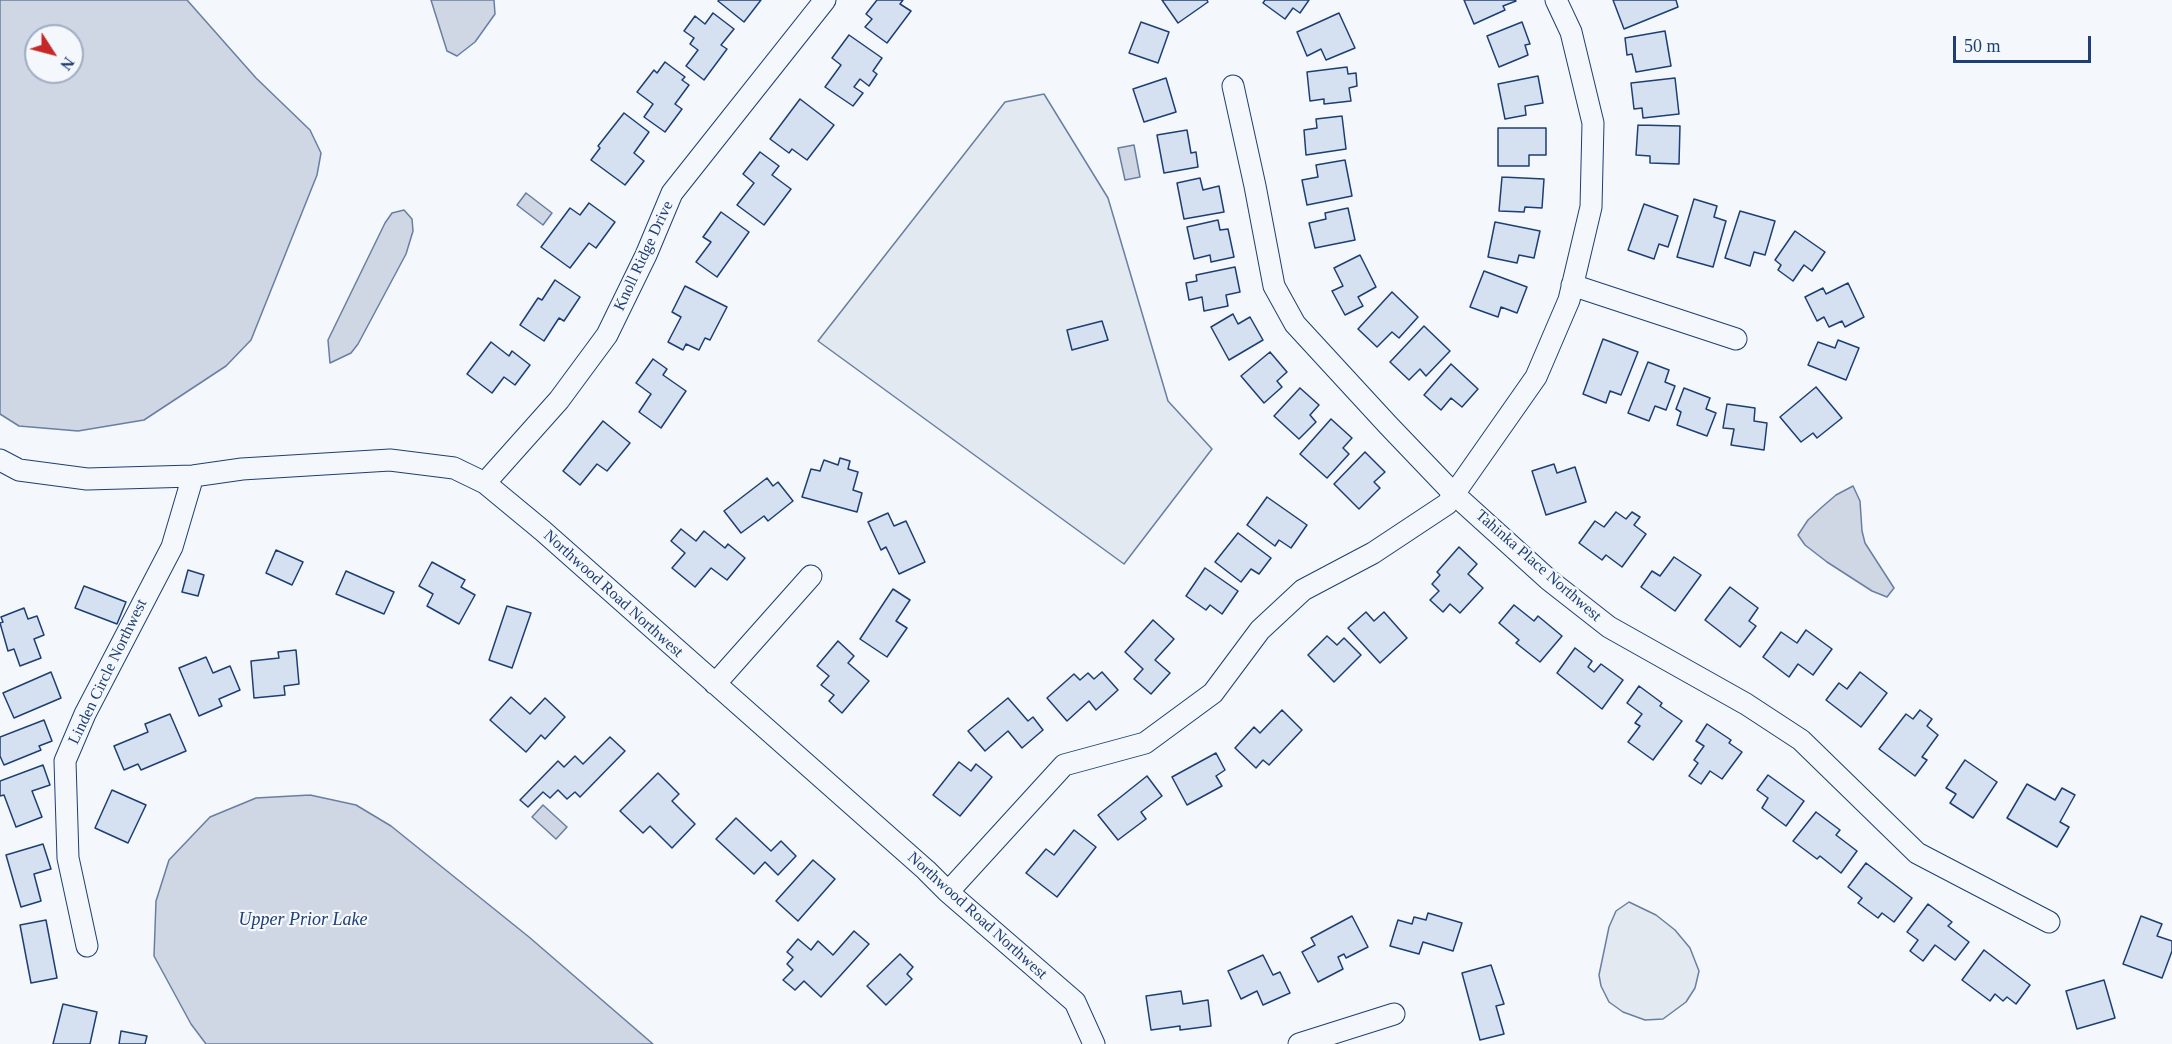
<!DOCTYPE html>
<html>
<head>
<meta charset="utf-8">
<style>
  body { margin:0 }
  #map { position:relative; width:2172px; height:1044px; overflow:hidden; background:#f4f7fb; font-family:"Times New Roman",serif }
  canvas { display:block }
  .north { position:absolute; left:24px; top:24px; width:60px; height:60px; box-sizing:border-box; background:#f4f7fb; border:2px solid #9eadc5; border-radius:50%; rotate:126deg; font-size:16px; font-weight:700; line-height:24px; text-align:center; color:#1d3f73 }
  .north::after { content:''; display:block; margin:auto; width:21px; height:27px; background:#c62828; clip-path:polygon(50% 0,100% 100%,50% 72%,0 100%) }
  .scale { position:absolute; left:1953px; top:36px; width:138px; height:27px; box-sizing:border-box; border:3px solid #1d3f73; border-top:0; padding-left:8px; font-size:18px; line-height:21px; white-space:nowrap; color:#1d3f73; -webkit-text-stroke:4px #f4f7fb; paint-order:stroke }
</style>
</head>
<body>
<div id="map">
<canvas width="2172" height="1044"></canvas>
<div class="north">N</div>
<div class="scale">50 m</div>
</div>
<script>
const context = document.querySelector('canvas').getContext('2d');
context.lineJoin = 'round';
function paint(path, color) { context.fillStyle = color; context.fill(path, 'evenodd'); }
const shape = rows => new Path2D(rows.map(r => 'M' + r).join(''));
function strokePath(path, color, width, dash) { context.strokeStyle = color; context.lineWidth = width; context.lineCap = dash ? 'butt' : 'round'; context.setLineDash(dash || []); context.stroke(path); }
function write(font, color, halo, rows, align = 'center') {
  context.font = font + ' "Times New Roman",serif'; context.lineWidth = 4.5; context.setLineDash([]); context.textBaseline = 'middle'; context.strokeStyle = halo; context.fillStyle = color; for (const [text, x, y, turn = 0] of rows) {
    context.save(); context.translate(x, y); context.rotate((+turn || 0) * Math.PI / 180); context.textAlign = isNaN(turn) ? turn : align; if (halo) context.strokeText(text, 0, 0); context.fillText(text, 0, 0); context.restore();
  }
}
const green = shape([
  [1044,94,1108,198,1168,401,1212,449,1124,564,818,341,1005,102,1044,94],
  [1629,902,1656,915,1675,930,1690,948,1699,971,1695,988,1686,1002,1663,1019,1645,1020,1623,1012,1609,1002,1601,986,1599,975,1609,927,1616,911,1629,902]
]);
paint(green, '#e3e9f0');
strokePath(green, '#687fa3', 1.5);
const water = shape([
  [0,0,187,0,256,78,310,130,321,153,317,175,251,340,226,366,144,420,78,431,19,426,0,414,0,0],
  [36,36,72,36,72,72,36,72,36,36],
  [431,0,494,0,495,14,475,42,457,56,447,51,431,0],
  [1134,145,1140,177,1125,180,1118,148,1134,145],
  [526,193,552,213,543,225,517,205,526,193],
  [404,210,412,219,413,231,406,254,358,344,351,353,330,363,328,340,385,223,392,213,404,210],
  [1853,486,1860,501,1862,531,1865,543,1894,588,1887,597,1872,591,1827,562,1805,545,1798,535,1808,520,1822,507,1836,495,1853,486],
  [310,795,356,805,391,826,529,937,653,1044,206,1044,191,1024,154,956,156,901,169,860,210,817,256,798,310,795],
  [543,805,567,827,556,839,532,817,543,805]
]);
paint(water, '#cfd7e4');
strokePath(water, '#687fa3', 1.5);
const building = shape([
  [719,0,761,0,744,22,718,1,719,0],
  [877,0,903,0,900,4,911,11,887,43,865,27,872,19,866,14,877,0],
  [1162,0,1207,0,1208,2,1178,23,1162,0],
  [1265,0,1309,0,1300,13,1293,8,1285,19,1263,3,1265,0],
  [1464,0,1515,0,1516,1,1503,6,1505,10,1474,24,1464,0],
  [1613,0,1676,0,1678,7,1624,29,1613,0],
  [713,13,734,29,721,45,727,49,704,80,686,66,698,50,690,44,694,38,684,31,695,16,705,24,713,13],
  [1339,13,1355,48,1326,60,1321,49,1307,56,1297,32,1339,13],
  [1141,22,1169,32,1158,63,1129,53,1141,22],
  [1522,22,1530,44,1525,45,1528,55,1499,67,1487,36,1522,22],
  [1665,31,1671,66,1636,72,1632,54,1627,55,1625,38,1665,31],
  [849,35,882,58,873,71,877,74,869,86,860,79,854,87,863,93,853,106,825,87,841,65,832,58,849,35],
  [665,62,685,77,682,80,689,85,675,104,682,109,665,132,644,117,653,104,637,92,654,70,657,73,665,62],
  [1347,67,1348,74,1356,73,1357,86,1349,88,1351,101,1324,104,1324,99,1310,101,1307,72,1347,67],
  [1538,76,1543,103,1525,106,1526,115,1505,119,1498,84,1538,76],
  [1166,78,1176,112,1144,122,1133,89,1166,78],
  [1675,78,1679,114,1643,118,1642,108,1634,109,1631,83,1675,78],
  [800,99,834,125,807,160,792,149,789,153,770,139,800,99],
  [624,113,649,132,634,153,644,161,625,185,591,160,600,148,598,146,624,113],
  [1342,116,1346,149,1306,155,1304,130,1317,128,1316,119,1342,116],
  [1638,125,1680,126,1679,164,1650,163,1650,156,1636,155,1638,125],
  [1498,128,1546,128,1546,155,1529,155,1529,166,1498,166,1498,128],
  [1187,130,1191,153,1196,152,1198,167,1164,173,1157,135,1187,130],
  [760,152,779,166,772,175,791,189,764,225,737,205,754,183,743,174,760,152],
  [1345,160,1352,196,1307,205,1302,180,1318,177,1316,165,1345,160],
  [1502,177,1544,179,1542,208,1525,207,1524,212,1499,211,1502,177],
  [1200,178,1203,190,1219,186,1224,212,1184,219,1177,183,1200,178],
  [1694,199,1717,206,1714,217,1726,221,1713,267,1677,257,1694,199],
  [589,203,615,222,596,248,589,243,570,268,541,247,570,208,580,215,589,203],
  [1644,204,1678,216,1668,247,1659,244,1654,259,1628,250,1644,204],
  [1348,208,1355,240,1315,248,1309,223,1326,219,1325,213,1348,208],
  [1740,211,1775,221,1765,255,1754,252,1750,266,1725,258,1740,211],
  [721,212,749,232,717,277,696,262,711,242,703,237,721,212],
  [1218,220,1220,230,1228,229,1234,257,1211,262,1210,255,1194,259,1187,227,1218,220],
  [1495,222,1540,231,1534,258,1519,255,1517,263,1488,257,1495,222],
  [1795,231,1825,252,1812,271,1804,265,1793,281,1778,270,1781,265,1775,260,1795,231],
  [1360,255,1376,287,1358,297,1363,306,1345,315,1332,291,1343,286,1334,268,1360,255],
  [1235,267,1240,292,1226,295,1228,306,1204,311,1202,297,1189,300,1186,283,1197,281,1196,275,1235,267],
  [1484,271,1527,287,1517,313,1501,307,1498,317,1470,307,1484,271],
  [555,280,580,297,564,321,559,318,544,341,520,325,538,298,542,300,555,280],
  [1848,283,1864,317,1845,327,1842,321,1829,327,1824,317,1817,321,1805,297,1823,288,1826,294,1848,283],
  [685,286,727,307,710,340,705,338,699,350,686,344,683,350,668,342,681,317,672,312,685,286],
  [1392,292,1418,317,1399,338,1392,332,1377,347,1358,329,1392,292],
  [1233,314,1238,324,1250,317,1263,340,1229,360,1211,327,1233,314],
  [1102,321,1108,340,1072,350,1067,330,1102,321],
  [1424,326,1450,351,1426,376,1420,369,1409,380,1390,362,1424,326],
  [1603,339,1638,352,1621,395,1610,391,1606,403,1583,394,1603,339],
  [1838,340,1859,348,1846,380,1808,365,1818,342,1835,348,1838,340],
  [491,342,509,356,512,351,530,365,515,385,504,377,492,393,467,374,491,342],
  [1270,352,1287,372,1277,381,1282,387,1264,403,1241,376,1270,352],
  [653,359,667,369,663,375,686,391,661,428,639,412,651,394,636,383,653,359],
  [1648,362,1669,370,1665,382,1675,386,1666,410,1655,406,1649,421,1628,413,1648,362],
  [1451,364,1478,389,1462,407,1451,398,1441,410,1424,395,1451,364],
  [1816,387,1842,418,1817,438,1813,433,1801,442,1780,417,1816,387],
  [1300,388,1319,405,1310,415,1316,422,1299,439,1274,416,1300,388],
  [1684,388,1710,398,1706,409,1716,413,1707,436,1677,425,1681,412,1676,409,1684,388],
  [1727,404,1755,408,1754,421,1767,423,1764,450,1731,445,1734,429,1723,428,1727,404],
  [1331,419,1352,438,1343,448,1349,454,1327,478,1300,454,1331,419],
  [603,421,630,443,607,471,597,464,580,485,563,471,603,421],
  [1365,452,1385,472,1374,482,1380,488,1359,509,1334,484,1365,452],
  [840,458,850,461,848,469,858,472,853,490,862,493,857,512,802,497,811,469,820,471,824,460,838,465,840,458],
  [1554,464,1557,473,1575,467,1586,502,1546,515,1532,471,1554,464],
  [767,478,773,486,778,482,793,501,768,521,764,516,741,533,724,511,767,478],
  [1267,497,1307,525,1291,548,1279,540,1275,546,1247,525,1267,497],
  [1616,512,1626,519,1632,512,1640,517,1634,525,1646,534,1622,567,1606,555,1602,560,1579,543,1595,521,1604,527,1616,512],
  [888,513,894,526,906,521,925,562,899,574,886,547,881,550,868,522,888,513],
  [681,529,696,541,704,531,725,548,728,544,745,558,727,580,711,568,695,587,672,568,685,553,671,541,681,529],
  [1238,533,1271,558,1259,574,1251,569,1241,582,1215,562,1238,533],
  [1459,547,1477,564,1468,574,1483,588,1460,613,1450,604,1443,612,1430,600,1439,591,1432,584,1440,575,1437,572,1459,547],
  [276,550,303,562,292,585,266,573,276,550],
  [1674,557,1701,575,1675,611,1641,587,1652,571,1660,576,1674,557],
  [432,562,465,580,461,587,475,595,459,624,427,606,433,594,419,586,432,562],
  [1205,568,1238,591,1222,614,1210,605,1206,610,1186,596,1205,568],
  [188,570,204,575,198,596,182,592,188,570],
  [346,571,394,592,384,614,336,594,346,571],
  [84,586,126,602,117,624,75,608,84,586],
  [1730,587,1758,608,1749,621,1756,626,1740,647,1705,620,1730,587],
  [893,589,910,600,896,621,907,628,887,657,860,639,893,589],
  [1514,605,1534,621,1538,616,1562,636,1540,662,1516,643,1519,640,1499,623,1514,605],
  [507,606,531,613,512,668,489,660,507,606],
  [24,608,28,619,37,616,44,635,34,639,41,658,20,666,14,649,8,651,0,623,3,622,1,617,24,608],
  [1366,612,1374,621,1384,612,1407,638,1380,663,1348,628,1366,612],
  [1153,620,1174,639,1155,660,1170,673,1151,694,1134,679,1143,669,1125,652,1153,620],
  [1806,630,1832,649,1813,675,1798,664,1789,677,1763,657,1781,632,1797,643,1806,630],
  [1327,636,1337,645,1344,638,1361,655,1334,682,1308,655,1327,636],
  [838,641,854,656,848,663,869,681,842,713,829,701,834,695,821,685,829,676,817,666,838,641],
  [1575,648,1592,661,1588,667,1594,672,1601,664,1623,680,1602,709,1557,673,1575,648],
  [296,650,299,684,284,686,285,695,254,698,251,661,279,658,278,652,296,650],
  [206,657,213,673,230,666,240,690,219,699,222,706,199,716,179,668,206,657],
  [51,672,61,698,14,718,3,693,51,672],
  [1102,672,1118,690,1096,710,1089,701,1067,721,1047,698,1074,674,1080,680,1088,673,1094,679,1102,672],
  [1860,672,1887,693,1861,727,1826,700,1839,683,1847,689,1860,672],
  [1639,686,1662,703,1660,706,1682,721,1653,760,1628,742,1640,726,1635,723,1642,714,1627,703,1639,686],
  [511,697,530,714,545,698,565,717,545,739,541,735,526,752,490,720,511,697],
  [1008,698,1028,721,1033,717,1043,730,1022,748,1008,731,985,751,968,731,1008,698],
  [1282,710,1302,730,1269,765,1263,760,1256,768,1235,748,1254,727,1260,733,1282,710],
  [1920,710,1932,719,1927,726,1938,735,1922,757,1927,760,1915,776,1879,749,1906,714,1913,719,1920,710],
  [170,714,186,751,141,770,138,764,124,770,114,746,148,732,145,724,170,714],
  [44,720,52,741,39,746,41,750,4,765,0,756,0,737,44,720],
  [1707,724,1731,740,1729,743,1742,752,1722,779,1710,771,1701,784,1689,776,1698,763,1694,760,1704,746,1696,741,1707,724],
  [610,737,625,751,580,797,575,792,567,799,558,790,550,798,543,792,528,807,520,800,558,761,564,767,575,756,583,764,610,737],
  [1216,753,1225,770,1216,776,1222,786,1187,805,1172,777,1216,753],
  [1965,760,1997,782,1973,818,1950,803,1956,794,1946,788,1965,760],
  [959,762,971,771,976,764,992,777,960,816,933,795,959,762],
  [43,765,50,785,32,791,42,817,16,827,4,795,0,796,0,781,43,765],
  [658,773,679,794,672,801,695,824,672,848,650,826,643,833,620,811,658,773],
  [1768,775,1804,801,1786,826,1762,808,1768,798,1757,790,1768,775],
  [1147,776,1162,796,1141,812,1146,819,1118,840,1098,815,1147,776],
  [2027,784,2055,800,2062,788,2075,795,2060,822,2069,827,2057,847,2007,818,2027,784],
  [112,790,146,805,128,843,95,828,112,790],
  [1816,812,1840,830,1836,835,1857,851,1841,873,1820,856,1817,859,1793,841,1816,812],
  [736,818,771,851,781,841,796,856,778,875,765,862,754,874,716,839,736,818],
  [1074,830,1096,847,1057,897,1026,873,1046,849,1054,855,1074,830],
  [43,844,51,869,34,874,41,901,21,907,6,855,43,844],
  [813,860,835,879,798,921,776,901,813,860],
  [1866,863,1912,898,1894,922,1882,913,1878,918,1858,903,1862,898,1848,887,1866,863],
  [1928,904,1952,922,1948,926,1969,942,1955,960,1935,945,1923,961,1910,951,1918,940,1907,932,1928,904],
  [1428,913,1462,923,1453,951,1423,942,1419,954,1390,946,1398,920,1412,924,1414,917,1426,920,1428,913],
  [1352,916,1368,947,1346,958,1344,954,1338,957,1343,969,1318,982,1302,952,1315,945,1311,938,1352,916],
  [2141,916,2162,924,2157,936,2172,941,2172,951,2162,978,2123,964,2141,916],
  [46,920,57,978,31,983,20,925,46,920],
  [854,931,869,944,821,997,804,981,795,990,783,980,793,970,787,964,793,957,787,952,798,939,811,950,818,941,833,955,854,931],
  [1984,950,2030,985,2016,1004,2007,997,2003,1001,1995,994,1990,1001,1962,980,1984,950],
  [900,954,913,967,907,974,912,979,886,1005,867,986,900,954],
  [1263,955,1273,975,1280,972,1290,993,1263,1005,1257,991,1241,999,1228,971,1263,955],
  [1491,965,1504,1004,1496,1006,1504,1034,1480,1040,1462,973,1491,965],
  [2104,980,2115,1018,2077,1029,2066,991,2104,980],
  [1181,991,1183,1004,1208,1000,1211,1026,1180,1030,1180,1026,1151,1030,1146,996,1181,991],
  [63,1004,97,1012,90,1044,53,1044,63,1004],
  [121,1031,147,1036,145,1044,119,1044,121,1031]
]);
paint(building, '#d5e0f0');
strokePath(building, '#1d3f73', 1.5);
const minor = shape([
  [1233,86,1255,186,1274,286,1295,324,1388,425,1454,494,1549,580,1609,627,1746,704,1801,740,1917,853,2049,922],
  [1572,285,1736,339],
  [0,460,19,470,87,479,193,476,242,469,390,460,454,468,485,483,543,531,926,870,948,892,1075,1002,1094,1044],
  [485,483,559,400,607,335,646,255,672,193,825,0],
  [715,684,811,576],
  [948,892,1064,765,1145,743,1213,693,1260,630,1303,590,1373,553,1447,504,1536,377,1569,300,1591,207,1593,123,1571,32,1556,0],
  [87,946,68,858,65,761,85,714,172,547,193,476],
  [1299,1044,1394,1014]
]);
strokePath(minor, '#1d3f73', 23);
strokePath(minor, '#f4f7fb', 21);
write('16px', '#1d3f73', '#f4f7fb', [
  ["Knoll Ridge Drive",644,256,-65],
  ["Tahinka Place Northwest",1538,566,41],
  ["Northwood Road Northwest",613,594,42],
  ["Linden Circle Northwest",108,672,-64],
  ["Northwood Road Northwest",977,916,42]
]);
write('italic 18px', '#1d3f73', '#f4f7fb', [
  ["Upper Prior Lake",303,920]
]);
</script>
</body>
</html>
